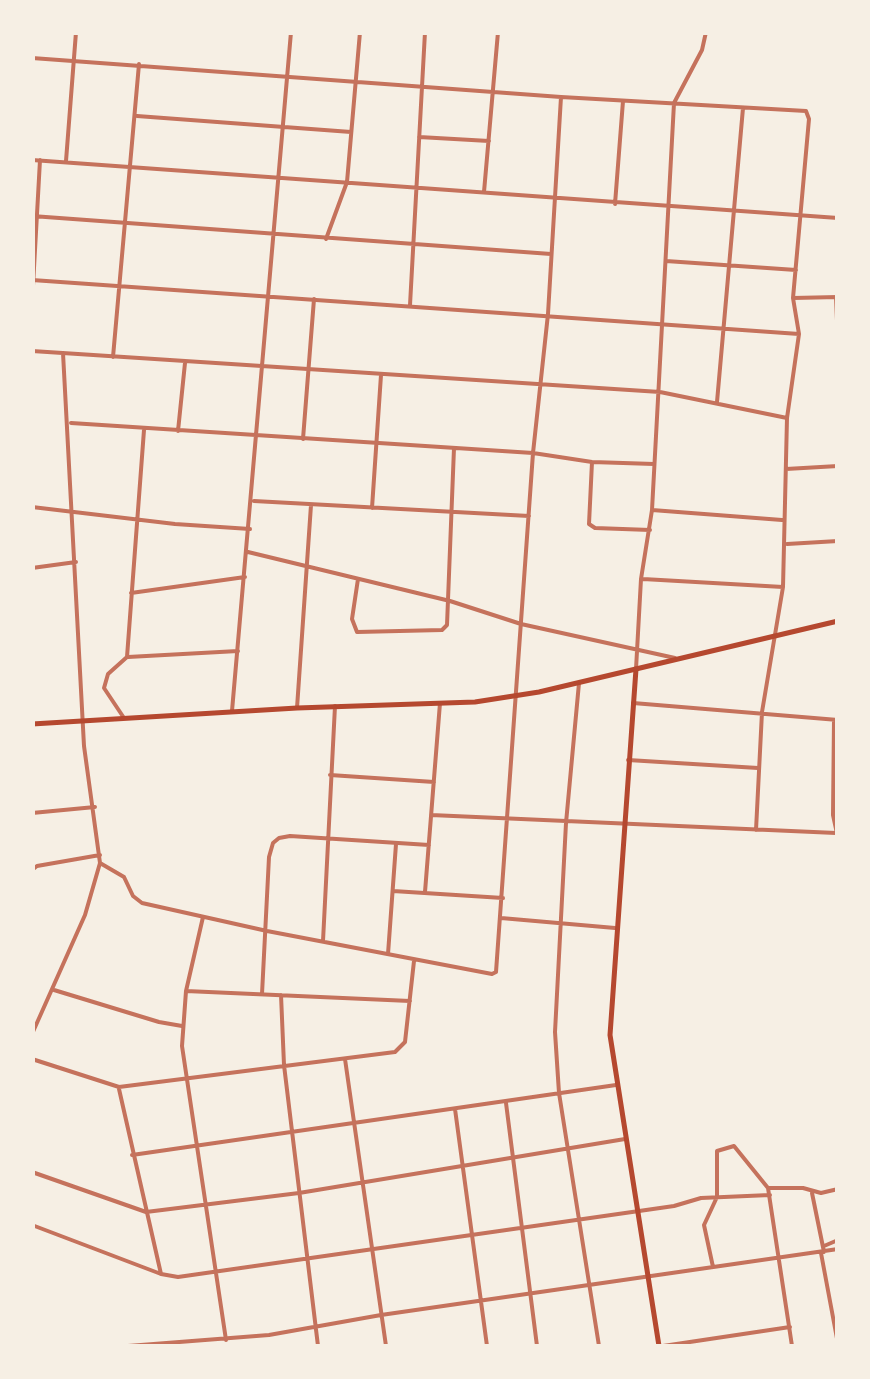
<!DOCTYPE html>
<html>
<head>
<meta charset="utf-8">
<style>
  body { margin:0 }
  #map { position:relative; width:870px; height:1379px; overflow:hidden; background:#f6efe4; font-family:"Exo 2",sans-serif }
  canvas { display:block }
  .frame { position:absolute; inset:0; border:35px solid #f6efe4; pointer-events:none }
</style>
</head>
<body>
<div id="map">
<canvas width="870" height="1379"></canvas>
<div class="frame"></div>
</div>
<script>
const context = document.querySelector('canvas').getContext('2d');
context.lineJoin = 'round';
const shape = rows => new Path2D(rows.map(r => 'M' + r).join(''));
function strokePath(path, color, width, dash) { context.strokeStyle = color; context.lineWidth = width; context.lineCap = dash ? 'butt' : 'round'; context.setLineDash(dash || []); context.stroke(path); }
strokePath(shape([
  [32,58,561,97,806,111,809,119,793,298,799,334,787,418,783,587,762,712,756,830],
  [137,116,351,132],
  [419,137,489,141],
  [32,160,838,218],
  [66,161,76,32],
  [484,192,498,32],
  [615,204,623,101],
  [32,216,551,254],
  [326,239,347,182,360,32],
  [666,261,796,270],
  [32,280,799,334],
  [836,297,838,344],
  [793,298,838,297],
  [32,304,40,160],
  [410,305,425,32],
  [32,351,660,392,787,418],
  [113,357,139,64],
  [717,402,743,108],
  [71,423,533,453,592,462,654,464],
  [178,431,185,363],
  [303,439,314,299],
  [592,462,589,524,595,528,650,530],
  [786,469,838,466],
  [254,501,529,516],
  [32,507,175,524,250,529],
  [372,508,381,375],
  [652,510,782,520],
  [787,544,838,541],
  [248,552,450,601,521,624,675,658],
  [32,568,76,562],
  [358,579,352,619,357,632,442,630,447,625,454,448],
  [643,579,783,587],
  [131,593,245,577],
  [128,657,238,651],
  [636,669,641,579,652,510,674,103,702,50,706,32],
  [579,683,566,823,555,1032,559,1093,599,1346],
  [633,703,838,720],
  [297,708,311,505],
  [232,711,291,32],
  [124,718,104,688,108,674,127,657,144,430],
  [834,720,833,815,838,838],
  [628,760,758,768],
  [330,775,434,782],
  [32,813,95,807],
  [431,815,836,833],
  [100,863,124,877,133,896,142,903,267,931,492,974,496,972,533,453,548,314,561,97],
  [32,870,37,866,100,855],
  [393,891,503,898],
  [425,892,440,703],
  [203,917,186,991,182,1046,226,1340],
  [501,918,615,928],
  [323,941,335,706],
  [388,954,396,844],
  [54,990,159,1022,182,1026],
  [186,991,410,1001],
  [262,994,269,857,273,843,279,838,290,836,429,845],
  [281,995,284,1065,318,1346],
  [32,1034,85,915,100,863,84,746,63,353],
  [32,1059,119,1087,395,1052,405,1042,414,961],
  [345,1059,386,1346],
  [119,1089,161,1274],
  [506,1103,537,1346],
  [455,1109,487,1346],
  [132,1155,616,1085],
  [32,1172,146,1212,299,1193,625,1139],
  [769,1188,803,1188,821,1193,838,1189],
  [812,1193,824,1252],
  [32,1225,161,1274,178,1277,674,1206,701,1198,770,1195],
  [824,1246,838,1240],
  [821,1253,838,1344],
  [713,1267,704,1225,717,1197,717,1151,734,1146,768,1188,792,1346],
  [128,1346,269,1335,381,1315,838,1249],
  [663,1346,790,1327]
]), '#c5725c', 4);
strokePath(shape([
  [636,669,610,1035,659,1346]
]), '#b5482f', 5);
strokePath(shape([
  [32,724,297,708,475,702,539,692,838,621]
]), '#b5482f', 5);
</script>
</body>
</html>
